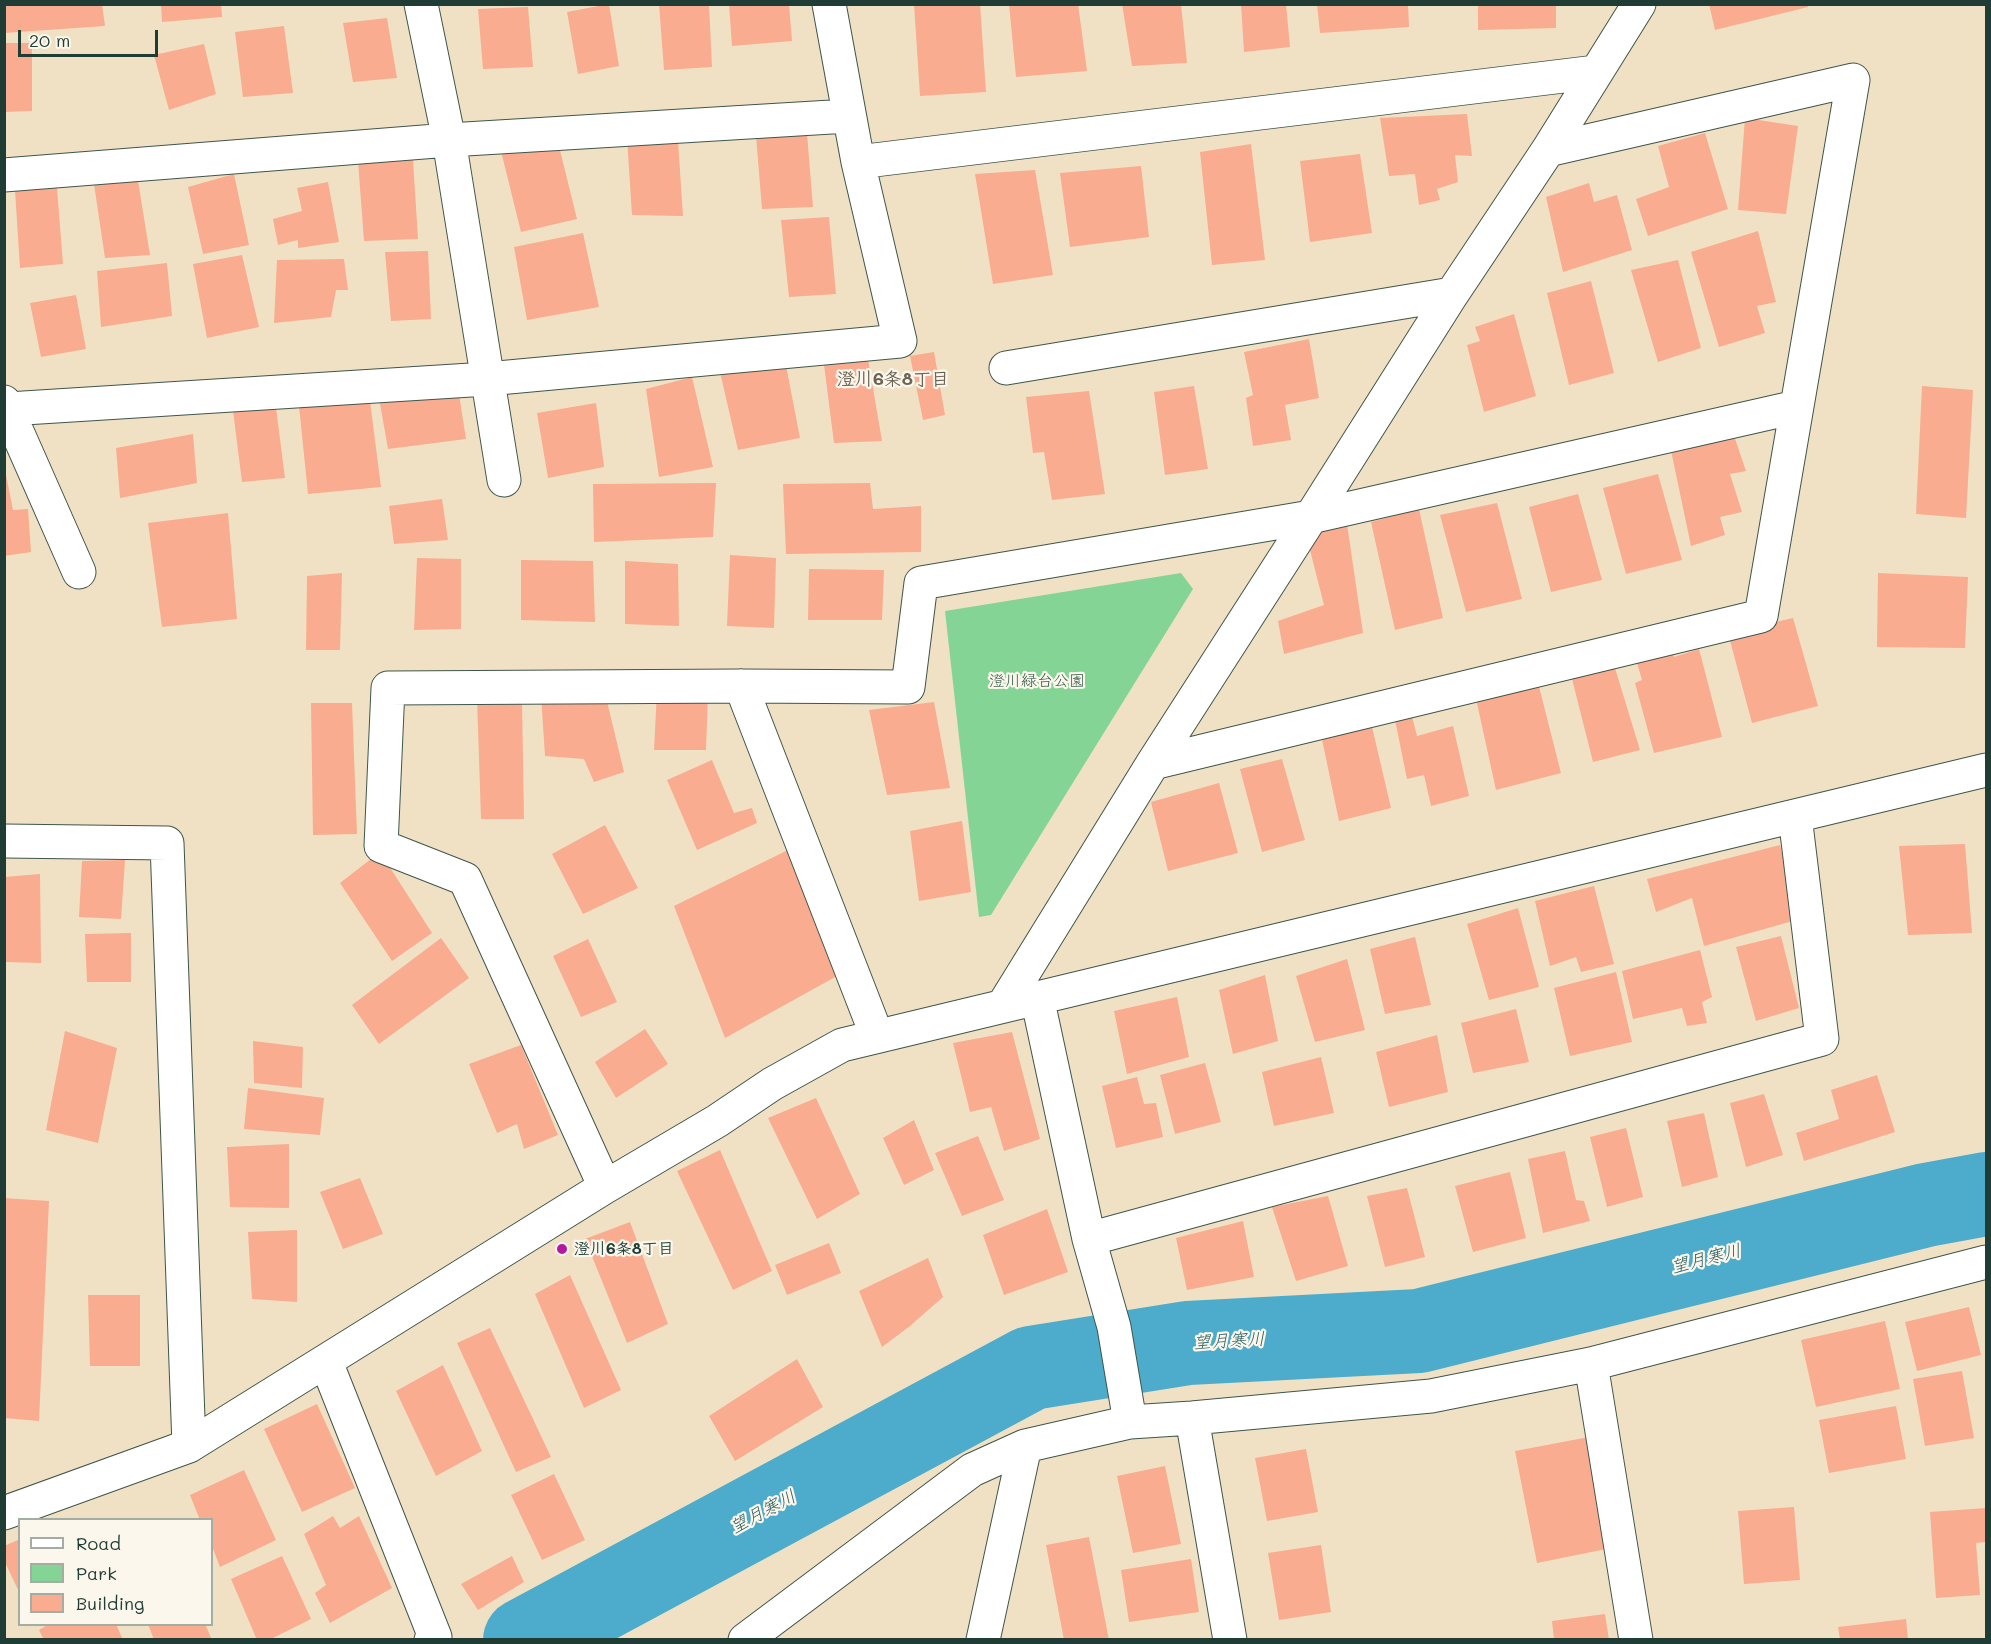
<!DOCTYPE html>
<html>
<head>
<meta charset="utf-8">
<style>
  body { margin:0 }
  #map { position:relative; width:1991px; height:1644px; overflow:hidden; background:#f1e1c4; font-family:Mali,sans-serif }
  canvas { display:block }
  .frame { position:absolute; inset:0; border:6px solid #1f3d34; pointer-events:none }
  .legend { position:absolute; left:18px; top:1518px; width:195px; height:108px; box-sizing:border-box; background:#fbf7ec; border:2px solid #a3ada2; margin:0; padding:8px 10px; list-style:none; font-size:18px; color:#1f3d34 }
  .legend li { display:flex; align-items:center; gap:12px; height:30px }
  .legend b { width:30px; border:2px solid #a3ada2 }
  .scale { position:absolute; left:18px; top:30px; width:140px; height:27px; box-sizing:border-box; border:3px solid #1f3d34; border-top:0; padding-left:8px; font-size:18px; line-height:21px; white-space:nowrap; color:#1f3d34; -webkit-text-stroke:4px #fbf7ec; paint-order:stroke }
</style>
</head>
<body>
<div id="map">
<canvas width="1991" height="1644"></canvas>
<div class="frame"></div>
<ul class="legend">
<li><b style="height:8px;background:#fff"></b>Road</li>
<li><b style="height:16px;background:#84d595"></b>Park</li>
<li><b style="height:16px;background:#f9ac8f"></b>Building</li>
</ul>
<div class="scale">20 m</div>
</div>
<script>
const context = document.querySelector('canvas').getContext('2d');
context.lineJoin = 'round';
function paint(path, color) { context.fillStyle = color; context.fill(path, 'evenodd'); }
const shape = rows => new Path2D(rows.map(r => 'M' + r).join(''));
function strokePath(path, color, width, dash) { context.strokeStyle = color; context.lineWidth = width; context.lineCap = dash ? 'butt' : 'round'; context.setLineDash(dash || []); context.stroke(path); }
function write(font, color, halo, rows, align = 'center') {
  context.font = font + ' Mali,"Klee One",sans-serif'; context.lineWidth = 4.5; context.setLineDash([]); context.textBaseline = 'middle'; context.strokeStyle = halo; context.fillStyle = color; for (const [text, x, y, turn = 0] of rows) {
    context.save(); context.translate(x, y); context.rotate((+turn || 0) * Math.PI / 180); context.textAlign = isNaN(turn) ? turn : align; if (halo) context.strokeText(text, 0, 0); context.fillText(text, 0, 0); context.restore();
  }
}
paint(shape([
  [1181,573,1193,589,991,915,979,917,945,611]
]), '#84d595');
strokePath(shape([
  [525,1640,1031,1368,1188,1343,1419,1331,1926,1205,1986,1194]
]), '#4daccb', 84);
paint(shape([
  [4,4,102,4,105,26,4,33],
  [161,4,221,4,222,17,162,22],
  [609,4,619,66,578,74,567,12],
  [659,4,709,4,712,67,664,70],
  [729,4,789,4,792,41,732,46],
  [914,4,980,4,986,92,920,96],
  [1009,4,1078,4,1087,71,1016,77],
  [1122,4,1181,4,1187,63,1132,66],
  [1241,4,1286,4,1290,47,1244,52],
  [1317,4,1408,4,1409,27,1320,33],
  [1709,4,1808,4,1808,7,1715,30],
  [1478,5,1556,5,1556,28,1478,30],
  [528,7,533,67,483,69,478,9],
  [387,18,397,78,353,82,343,23],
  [284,26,293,93,243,97,235,32],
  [4,43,32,43,32,111,4,112],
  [204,44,216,94,169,110,154,55],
  [1467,114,1472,156,1455,155,1458,182,1437,189,1440,200,1419,205,1415,174,1389,176,1380,118],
  [1745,118,1798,126,1786,214,1738,210],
  [1705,133,1728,209,1648,236,1636,199,1669,187,1658,146],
  [807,134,813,207,762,209,756,136],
  [557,138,577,219,521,232,500,147],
  [627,138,678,141,683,216,632,215],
  [1251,144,1265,260,1212,265,1200,152],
  [1360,154,1372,233,1310,242,1300,161],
  [413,160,418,239,364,241,358,161],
  [1141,166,1149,237,1070,247,1060,173],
  [1035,170,1053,275,993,284,975,174],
  [234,174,249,245,203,254,188,187],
  [138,181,150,255,105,258,94,184],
  [328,182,339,242,298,248,298,240,278,245,273,219,302,211,297,188],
  [1589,183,1594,202,1617,195,1632,250,1563,272,1546,197],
  [57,188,63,264,20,268,15,190],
  [829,217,836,294,789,297,781,220],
  [1758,231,1776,302,1757,306,1765,333,1719,347,1691,252],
  [583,233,599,307,527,320,514,247],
  [428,251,431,319,391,321,385,252],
  [242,255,259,327,207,338,193,264],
  [344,259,348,290,336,290,331,317,274,323,277,260],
  [1678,260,1701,348,1658,362,1631,270],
  [167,263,172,316,101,327,97,271],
  [1591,281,1614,373,1569,385,1547,293],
  [76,295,86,349,41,357,30,303],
  [1514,314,1536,396,1484,412,1467,345,1480,341,1475,327],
  [1309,339,1319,398,1285,405,1291,440,1253,446,1246,398,1253,395,1244,352],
  [934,352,945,415,923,420,910,356],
  [867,353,882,441,834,443,823,357],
  [784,355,800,438,738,450,720,372],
  [692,377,713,467,659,477,646,389],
  [1194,386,1208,469,1165,475,1154,392],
  [1922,386,1973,390,1966,518,1916,514],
  [458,388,466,439,388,449,379,398],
  [1089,391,1105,494,1052,500,1044,452,1033,453,1026,397],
  [369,393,381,487,308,494,298,396],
  [275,400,285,478,242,482,232,403],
  [596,403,604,467,548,478,537,413],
  [1729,421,1746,471,1730,474,1742,512,1720,517,1725,535,1691,546,1669,441],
  [193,434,197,483,120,498,116,448],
  [4,465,13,510,28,509,31,552,4,556],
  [1658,474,1682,560,1626,574,1603,488],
  [716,483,713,537,594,542,593,484],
  [870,483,873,509,921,506,921,552,786,554,783,484],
  [1578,494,1602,580,1551,592,1529,507],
  [442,499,448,540,394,544,389,506],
  [1497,503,1522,599,1466,612,1440,515],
  [1419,509,1443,618,1395,630,1371,522],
  [228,513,237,619,162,627,148,523],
  [1346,517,1363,633,1284,654,1278,621,1324,605,1309,546,1324,519],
  [730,555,776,558,774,628,727,626],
  [417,558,461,559,461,629,414,630],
  [521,560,593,561,595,622,521,620],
  [625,561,678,564,679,626,625,624],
  [809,569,884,570,882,620,808,620],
  [342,573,340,650,306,650,307,576],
  [1878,573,1968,577,1965,648,1877,647],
  [1793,618,1818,706,1752,723,1728,633],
  [1667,641,1674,657,1699,649,1722,737,1654,753,1635,683,1642,680,1634,653],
  [1611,655,1640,750,1593,762,1569,667],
  [1534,667,1561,773,1496,790,1473,685],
  [657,691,708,695,706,750,654,750],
  [605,693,624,772,594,782,584,759,545,756,541,695],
  [477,698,522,700,524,819,481,819],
  [1408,701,1417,736,1453,726,1469,796,1431,806,1424,775,1407,779,1392,705],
  [934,702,950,788,887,795,869,710],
  [311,703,352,703,357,834,313,835],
  [1369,714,1391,808,1339,821,1319,725],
  [1282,759,1305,840,1262,852,1240,769],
  [712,760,734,813,752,808,757,823,697,850,667,780],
  [1219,783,1238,853,1168,871,1151,802],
  [962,821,971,892,919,901,910,831],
  [605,825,638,888,583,914,552,854],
  [1965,844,1972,933,1908,935,1899,846],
  [1780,845,1800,919,1704,946,1692,898,1656,912,1647,879],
  [788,850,846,971,725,1038,674,906],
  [380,852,432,933,392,961,340,883],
  [125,860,121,919,79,917,82,861],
  [40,874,41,963,4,962,4,877],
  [1594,886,1614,964,1581,972,1576,957,1550,966,1535,901],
  [1518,908,1539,987,1489,1000,1467,924],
  [131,933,131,982,87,982,85,934],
  [1781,936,1799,1008,1756,1021,1736,947],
  [1415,937,1431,1005,1385,1014,1370,949],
  [441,938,469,978,379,1044,352,1005],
  [588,939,617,1002,581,1017,553,956],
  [1700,950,1712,997,1702,1002,1707,1023,1687,1026,1682,1008,1633,1019,1622,971],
  [1347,959,1365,1030,1315,1042,1296,976],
  [1616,972,1632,1042,1570,1056,1554,988],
  [1265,975,1278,1041,1233,1054,1219,990],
  [1177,997,1189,1057,1127,1074,1114,1011],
  [1516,1009,1529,1062,1473,1073,1461,1023],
  [645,1029,668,1064,616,1098,595,1062],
  [65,1031,117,1048,98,1143,46,1130],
  [1012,1032,1040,1139,1004,1151,991,1107,970,1112,953,1043],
  [1437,1035,1448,1092,1389,1107,1376,1052],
  [253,1041,303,1047,302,1088,254,1083],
  [521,1045,558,1135,524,1149,517,1124,497,1133,469,1064],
  [1321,1057,1334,1113,1274,1126,1262,1072],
  [1205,1063,1221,1122,1175,1134,1160,1075],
  [1877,1075,1895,1132,1804,1161,1796,1133,1839,1119,1831,1090],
  [1137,1077,1144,1104,1156,1103,1163,1137,1116,1148,1102,1086],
  [248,1088,324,1098,320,1135,244,1129],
  [1764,1094,1783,1155,1746,1167,1730,1103],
  [816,1098,860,1194,817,1219,768,1118],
  [1704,1113,1718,1177,1682,1187,1667,1121],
  [914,1120,934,1170,904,1185,883,1138],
  [1626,1128,1643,1197,1607,1207,1590,1137],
  [978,1136,1004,1200,962,1216,935,1153],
  [289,1144,289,1208,230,1207,227,1147],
  [720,1150,772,1271,733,1290,677,1171],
  [1565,1151,1576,1200,1584,1201,1590,1221,1543,1233,1528,1159],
  [1510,1172,1526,1238,1473,1252,1455,1186],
  [360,1178,383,1234,343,1249,320,1192],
  [1407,1188,1425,1257,1385,1267,1367,1196],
  [1328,1196,1348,1266,1296,1281,1272,1207],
  [4,1198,49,1201,39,1421,4,1418],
  [1047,1209,1068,1272,1004,1295,983,1235],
  [1243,1221,1254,1277,1187,1290,1176,1238],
  [630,1222,668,1324,627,1343,585,1239],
  [297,1230,297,1302,252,1299,248,1232],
  [829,1243,841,1273,787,1295,775,1265],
  [928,1258,943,1297,910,1326,882,1347,859,1291],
  [570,1275,621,1390,584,1408,535,1294],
  [88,1295,140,1295,140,1366,90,1366],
  [1969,1307,1981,1355,1917,1371,1905,1322],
  [1885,1321,1900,1389,1816,1407,1801,1340],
  [490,1328,551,1457,516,1472,457,1343],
  [797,1359,823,1407,735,1461,709,1416],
  [443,1365,482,1451,436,1476,396,1391],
  [1962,1371,1974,1438,1925,1446,1913,1379],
  [317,1404,355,1488,302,1512,264,1429],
  [1896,1406,1906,1459,1829,1473,1819,1420],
  [1589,1437,1611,1548,1537,1563,1515,1451],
  [1306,1449,1318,1512,1267,1521,1255,1458],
  [1165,1466,1181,1544,1133,1553,1117,1476],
  [244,1470,276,1540,220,1567,212,1546,212,1520,200,1520,190,1495],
  [554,1474,585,1540,542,1560,511,1495],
  [1794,1507,1800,1580,1744,1584,1738,1511],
  [1986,1508,1986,1542,1976,1543,1980,1595,1936,1598,1930,1512],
  [333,1516,340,1528,359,1516,392,1588,330,1623,315,1593,326,1585,304,1534],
  [1089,1537,1109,1640,1064,1640,1046,1545],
  [20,1539,20,1594,4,1560,4,1546],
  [1321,1545,1331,1612,1279,1620,1268,1553],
  [282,1556,311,1619,269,1640,257,1640,231,1579],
  [512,1556,524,1582,478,1610,461,1584],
  [1191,1559,1199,1612,1129,1622,1121,1570],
  [1605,1614,1609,1640,1554,1640,1552,1621],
  [1906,1619,1908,1640,1840,1640,1838,1627],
  [49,1624,116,1624,123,1640,44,1640,39,1630],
  [148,1624,205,1624,212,1640,154,1640]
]), '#f9ac8f');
const minor = shape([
  [421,4,449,140,504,480],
  [829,4,858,162,1596,72],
  [4,175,449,140,848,116],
  [1006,368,1452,294],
  [4,402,79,572],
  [8,409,487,379,900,341,858,162],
  [741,686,877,1036],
  [1153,763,1761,616,1853,80,1548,150],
  [4,841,167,843,189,1446],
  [1037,997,1089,1239,1114,1327,1130,1422],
  [1003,1006,1153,763,1311,517,1452,294,1548,150,1639,4],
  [605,1187,465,879,381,846,388,688,741,686,908,687,921,583,1311,517,1796,407],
  [1089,1239,1822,1039,1795,816],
  [326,1362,435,1637,431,1640],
  [1591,1364,1636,1640],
  [1192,1418,1230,1640],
  [4,1513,189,1446,605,1187,717,1121,772,1084,842,1045,1986,770],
  [745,1640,972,1470,1025,1446,1130,1422,1192,1418,1431,1396,1591,1364,1986,1262],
  [983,1640,1025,1446]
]);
strokePath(minor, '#3e564a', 35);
strokePath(minor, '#fff', 33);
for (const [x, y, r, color] of [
  [562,1249,6,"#b5179e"]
]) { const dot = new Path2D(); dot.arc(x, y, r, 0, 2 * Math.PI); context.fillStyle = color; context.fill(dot); strokePath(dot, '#fbf7ec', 2); }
write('16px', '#335b47', '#fbf7ec', [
  ["澄川緑台公園",1037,681]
]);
write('bold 16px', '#1f3d34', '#fbf7ec', [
  ["澄川6条8丁目",574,1249]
], 'left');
write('bold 18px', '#6b6454', '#fbf7ec', [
  ["澄川6条8丁目",893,379]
]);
write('italic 18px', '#2d5e61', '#fbf7ec', [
  ["望月寒川",1706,1259,-14],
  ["望月寒川",1229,1341,-3],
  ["望月寒川",763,1512,-28]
]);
</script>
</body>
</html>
